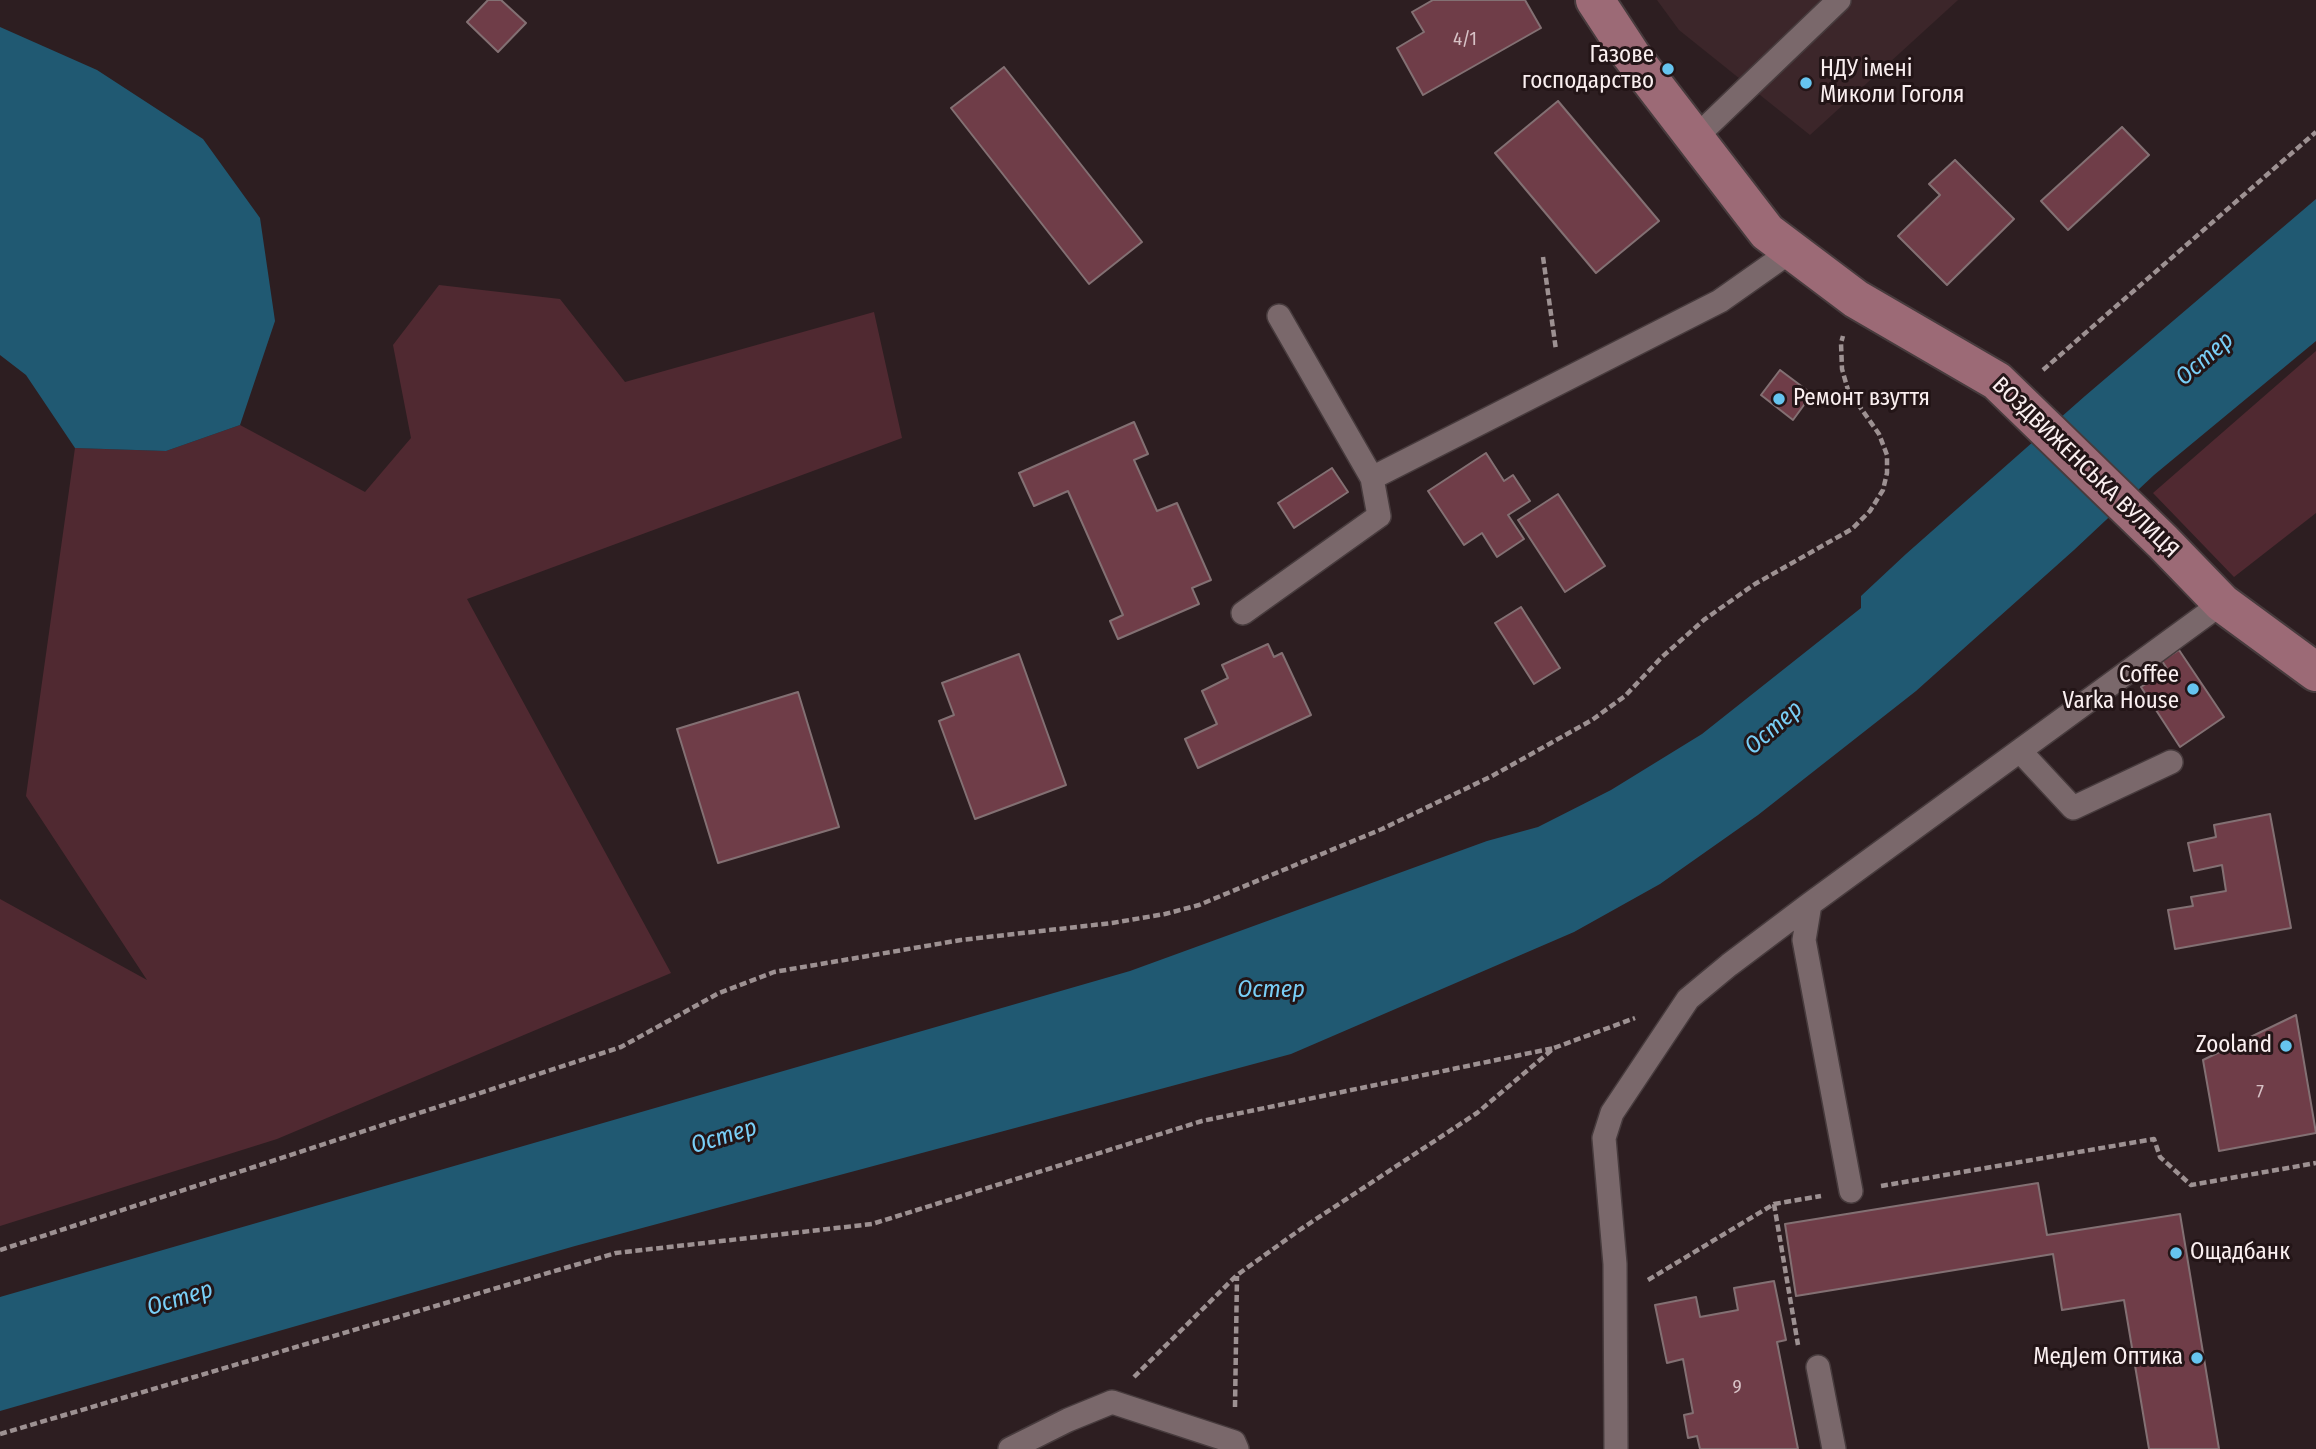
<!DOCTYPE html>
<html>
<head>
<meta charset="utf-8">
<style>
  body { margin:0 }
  canvas { display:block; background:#2d1e21 }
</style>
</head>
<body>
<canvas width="2316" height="1449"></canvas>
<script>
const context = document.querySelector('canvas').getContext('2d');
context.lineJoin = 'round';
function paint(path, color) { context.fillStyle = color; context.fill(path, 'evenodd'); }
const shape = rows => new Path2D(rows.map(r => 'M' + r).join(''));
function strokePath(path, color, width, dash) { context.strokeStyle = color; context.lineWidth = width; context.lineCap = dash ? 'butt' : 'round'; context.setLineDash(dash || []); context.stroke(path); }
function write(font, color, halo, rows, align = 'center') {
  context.font = font + ' "Fira Sans Condensed",sans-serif'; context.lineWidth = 6; context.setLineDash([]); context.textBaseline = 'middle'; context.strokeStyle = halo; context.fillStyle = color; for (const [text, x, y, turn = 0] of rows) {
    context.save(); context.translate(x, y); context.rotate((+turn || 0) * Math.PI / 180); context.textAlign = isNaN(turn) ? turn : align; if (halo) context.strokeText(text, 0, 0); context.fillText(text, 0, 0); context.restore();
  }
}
paint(shape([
  [1657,0,1958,0,1810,135,1679,30]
]), '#3c262a');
paint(shape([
  [439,285,560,299,625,382,874,312,902,438,467,599,671,973,277,1139,0,1226,0,899,147,980,26,796,75,448,166,451,240,425,365,492,411,438,393,345],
  [2316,351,2316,513,2234,577,2153,493]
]), '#502931');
paint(shape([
  [0,27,97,70,203,139,260,218,275,321,240,425,166,451,75,448,26,375,0,355],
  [2316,199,2316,341,2154,475,2074,550,1916,691,1758,815,1660,884,1574,932,1291,1054,575,1246,0,1411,0,1297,1130,971,1487,841,1538,827,1611,790,1702,734,1861,608,1861,596,1906,554,2085,396]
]), '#205972');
const building = shape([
  [488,0,501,0,526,23,498,52,467,22,488,0],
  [1433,0,1525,0,1541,28,1423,95,1397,48,1424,32,1412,12,1433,0],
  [1004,67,1142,242,1089,284,951,108,1004,67],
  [1558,101,1659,221,1596,273,1495,153,1558,101],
  [2122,127,2149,155,2068,230,2041,201,2122,127],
  [1955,160,2014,219,1947,285,1898,236,1940,195,1929,184,1955,160],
  [1780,370,1812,394,1793,420,1761,395,1780,370],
  [1134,422,1148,454,1134,460,1157,511,1177,503,1211,580,1192,588,1199,604,1118,639,1110,621,1123,615,1068,491,1034,506,1019,473,1134,422],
  [1486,453,1504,481,1513,475,1530,501,1508,515,1524,539,1497,557,1482,533,1464,545,1428,491,1486,453],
  [1332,468,1348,492,1294,528,1278,503,1332,468],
  [1558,494,1605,566,1565,592,1518,520,1558,494],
  [1521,607,1560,668,1534,684,1495,623,1521,607],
  [1268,644,1274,657,1282,653,1311,715,1198,768,1185,739,1217,724,1202,691,1228,678,1222,665,1268,644],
  [2179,650,2224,717,2180,747,2141,687,2168,670,2162,661,2179,650],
  [1019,654,1066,785,975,819,939,721,954,715,942,683,1019,654],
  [798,692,839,827,718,863,677,729,798,692],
  [2270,814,2291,928,2175,949,2168,910,2193,906,2191,897,2226,891,2222,865,2194,871,2188,843,2216,837,2214,825,2270,814],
  [2296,1015,2316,1133,2219,1151,2203,1060,2296,1015],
  [2038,1183,2047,1235,2180,1214,2219,1449,2149,1449,2124,1300,2062,1310,2053,1254,1796,1296,1785,1224,2038,1183],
  [1774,1281,1786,1340,1777,1342,1798,1449,1700,1449,1697,1436,1688,1438,1684,1415,1693,1413,1683,1359,1667,1363,1655,1305,1696,1297,1700,1317,1738,1310,1734,1288,1774,1281]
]);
paint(building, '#6f3d48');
strokePath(building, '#837073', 2);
const lane = shape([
  [1695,138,1839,0],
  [1279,316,1372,478],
  [1243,613,1379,516,1372,478,1720,301,1791,251],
  [2020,751,2073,808,2171,762],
  [1810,904,1804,940,1851,1191],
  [1818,1367,1834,1449],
  [1010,1449,1068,1420,1112,1402,1234,1442,1237,1449],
  [1616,1449,1615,1264,1604,1138,1612,1113,1688,999,1729,965,1810,904,2222,603]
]);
const secondary = shape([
  [1595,0,1631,55,1767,232,1856,299,1997,381,2163,542,2222,603,2316,672]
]);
strokePath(lane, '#473b3d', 26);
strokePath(secondary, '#473b3d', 42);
strokePath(shape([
  [1543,257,1556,350],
  [2043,370,2316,132],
  [1881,1186,2154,1139,2160,1157,2191,1185,2316,1163],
  [1774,1204,1798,1345],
  [0,1250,621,1047,719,993,774,972,961,940,1112,923,1165,914,1199,905,1382,829,1492,776,1592,720,1625,696,1662,657,1705,619,1755,584,1852,529,1870,511,1883,490,1887,473,1887,455,1879,434,1848,390,1842,369,1841,343,1843,336],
  [1648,1280,1774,1204,1821,1196],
  [1134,1377,1237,1275,1301,1229,1477,1113,1554,1048,1635,1018],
  [1235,1407,1237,1276],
  [0,1434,616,1253,872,1224,1202,1121,1554,1048]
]), '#9d9192', 4.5, [7, 3.5]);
strokePath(lane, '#7a686b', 23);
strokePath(secondary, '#9c6a76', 38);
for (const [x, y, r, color] of [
  [1668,69,7,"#66c4ef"],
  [1806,83,7,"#66c4ef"],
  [1779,399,7,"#66c4ef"],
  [2193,689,7,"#66c4ef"],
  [2286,1046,7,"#66c4ef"],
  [2176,1253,7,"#66c4ef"],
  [2197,1358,7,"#66c4ef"]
]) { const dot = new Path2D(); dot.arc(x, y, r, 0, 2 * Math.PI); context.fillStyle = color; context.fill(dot); strokePath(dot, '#231517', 2.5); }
write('19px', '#d7c2c6', null, [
  ["4/1",1465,40],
  ["7",2260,1093],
  ["9",1737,1388]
]);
write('23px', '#faeff0', '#231517', [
  ["Газове",1654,56],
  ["господарство",1654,82],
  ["НДУ імені",1820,70,"left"],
  ["Миколи Гоголя",1820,96,"left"],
  ["Ремонт взуття",1793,399,"left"],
  ["Coffee",2179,676],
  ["Varka House",2179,702],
  ["Zooland",2272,1046],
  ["Ощадбанк",2190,1253,"left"],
  ["МедJem Оптика",2183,1358]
], 'right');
write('23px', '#faeff0', '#231517', [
  ["ВОЗДВИЖЕНСЬКА ВУЛИЦЯ",2085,468,44]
]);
write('italic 24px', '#79cff7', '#231517', [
  ["Остер",2205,359,-41],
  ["Остер",1774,728,-41],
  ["Остер",1271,990],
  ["Остер",724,1137,-17],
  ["Остер",180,1299,-17]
]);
</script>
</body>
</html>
